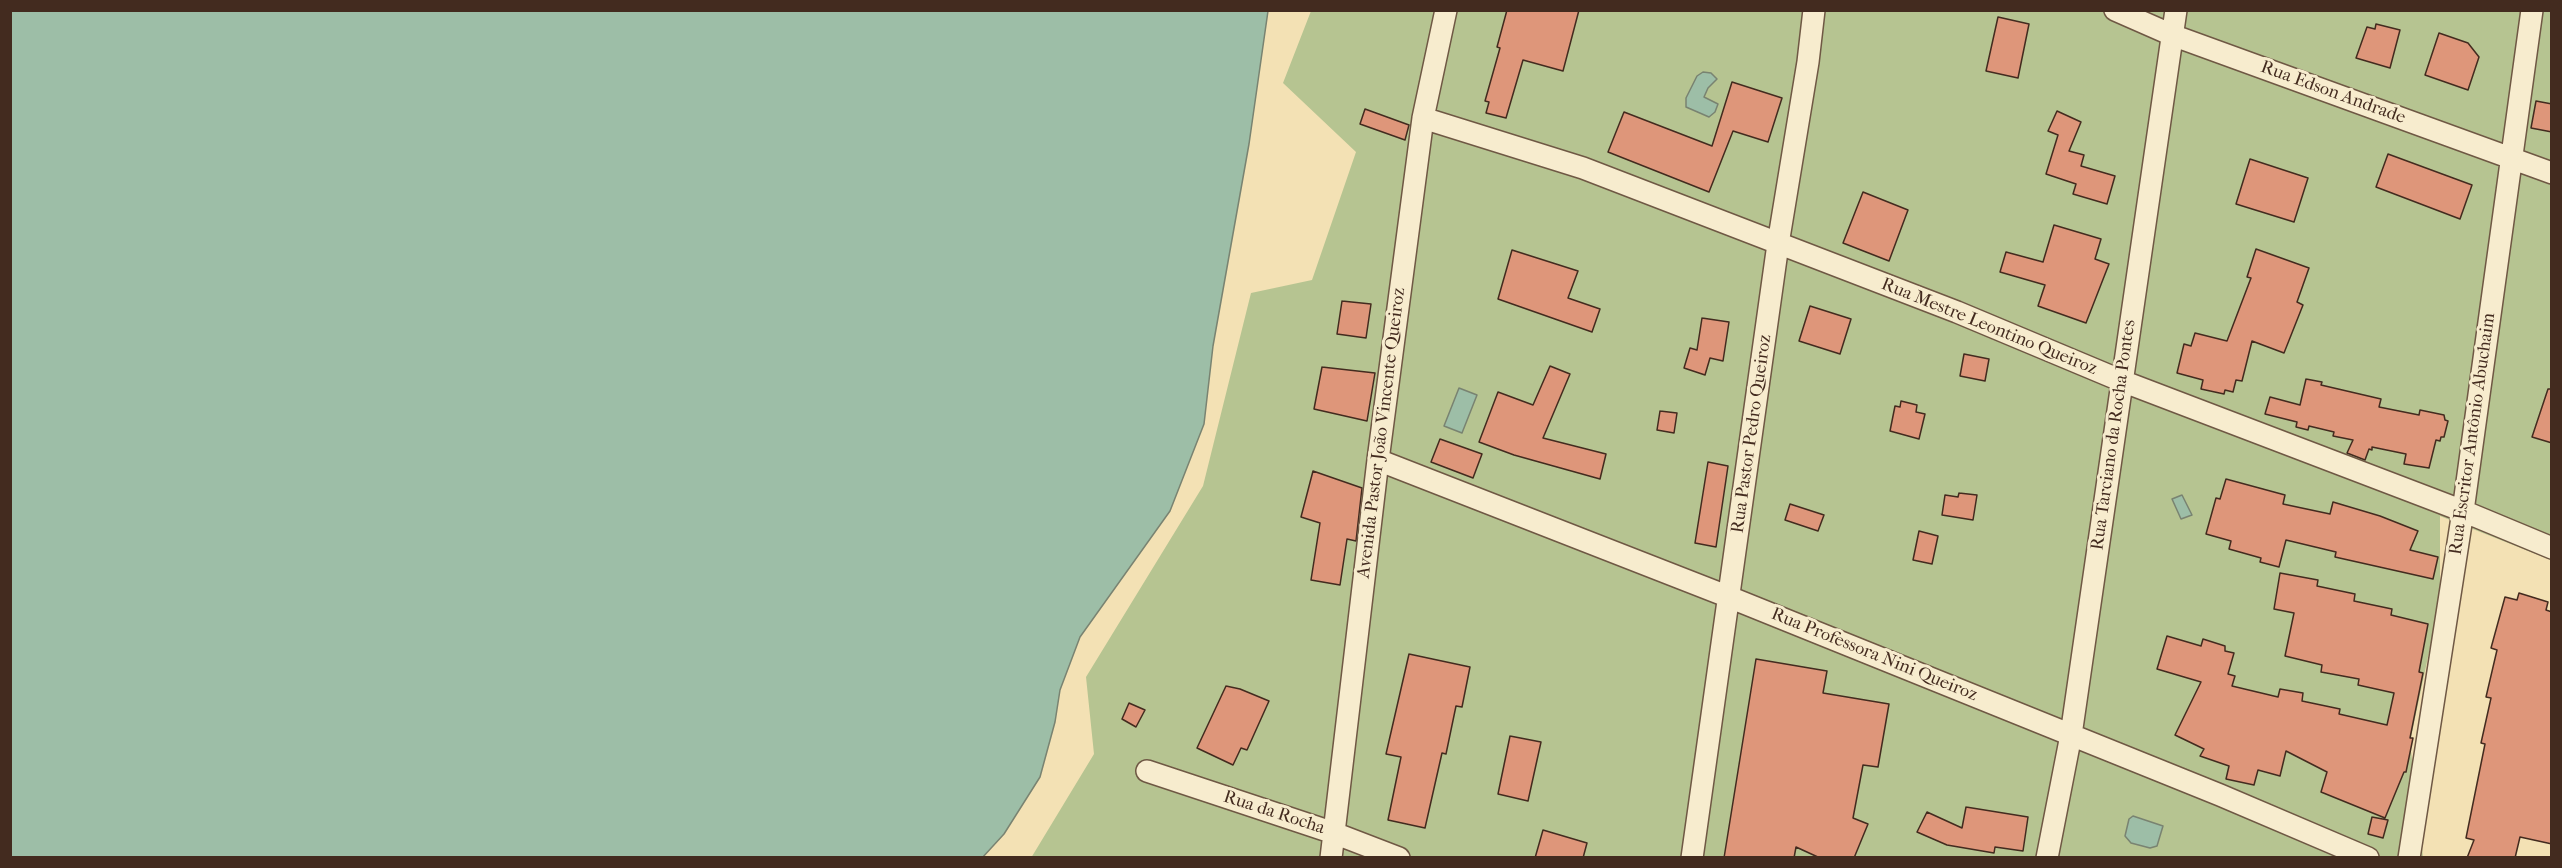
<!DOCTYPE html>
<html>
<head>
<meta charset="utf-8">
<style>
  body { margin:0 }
  #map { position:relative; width:2562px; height:868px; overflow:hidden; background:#f3e1b4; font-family:"IM FELL French Canon",serif }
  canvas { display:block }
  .frame { position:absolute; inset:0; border:12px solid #432b1f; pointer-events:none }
</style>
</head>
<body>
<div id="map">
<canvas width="2562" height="868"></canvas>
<div class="frame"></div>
</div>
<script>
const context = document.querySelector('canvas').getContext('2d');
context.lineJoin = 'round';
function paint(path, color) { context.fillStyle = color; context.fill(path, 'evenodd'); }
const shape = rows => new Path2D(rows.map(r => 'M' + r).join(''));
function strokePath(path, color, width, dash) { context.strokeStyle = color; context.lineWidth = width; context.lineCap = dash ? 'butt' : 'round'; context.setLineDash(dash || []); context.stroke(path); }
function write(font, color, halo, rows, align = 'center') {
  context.font = font + ' "IM FELL French Canon",serif'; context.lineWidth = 6; context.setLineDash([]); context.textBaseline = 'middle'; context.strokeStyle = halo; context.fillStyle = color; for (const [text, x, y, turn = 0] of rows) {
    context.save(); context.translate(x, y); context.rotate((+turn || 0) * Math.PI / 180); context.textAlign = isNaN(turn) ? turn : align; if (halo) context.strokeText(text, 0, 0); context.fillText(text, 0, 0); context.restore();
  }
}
paint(shape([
  [1311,11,2551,11,2551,560,2440,516,2440,600,2410,742,2423,857,1031,858,1094,754,1086,677,1203,486,1251,293,1312,280,1356,152,1283,83]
]), '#b6c491');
const water = shape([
  [10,11,1268,11,1249,144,1213,346,1204,424,1170,511,1080,637,1060,690,1055,722,1040,777,1004,834,982,858,11,857,10,11],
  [1703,72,1711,73,1717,79,1708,88,1704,97,1718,104,1715,112,1709,117,1686,107,1686,98,1697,76,1703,72],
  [1459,388,1477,395,1462,433,1444,426,1459,388],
  [2182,495,2192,515,2181,519,2172,499,2182,495],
  [2133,816,2163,826,2157,846,2150,848,2131,843,2125,836,2129,819,2133,816]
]);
paint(water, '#9dbea7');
strokePath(water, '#798371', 1.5);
const building = shape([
  [1507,10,1579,10,1563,71,1523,60,1506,118,1486,113,1489,102,1485,101,1500,48,1497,47,1507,10],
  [1998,17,2029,24,2018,78,1986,71,1998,17],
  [2376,24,2400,30,2390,68,2356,58,2367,27,2375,29,2376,24],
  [2439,33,2468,43,2479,57,2468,90,2425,75,2439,33],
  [1732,82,1782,98,1768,142,1733,131,1709,192,1608,152,1624,112,1712,146,1732,82],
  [2536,101,2552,104,2552,132,2531,128,2536,101],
  [1365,109,1409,125,1405,140,1360,124,1365,109],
  [2057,111,2081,122,2069,151,2084,155,2081,166,2115,176,2107,204,2073,194,2076,184,2046,174,2058,135,2048,131,2057,111],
  [2388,154,2472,185,2460,219,2376,187,2388,154],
  [2250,159,2308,178,2294,222,2236,204,2250,159],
  [1863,192,1908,210,1889,261,1843,243,1863,192],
  [2054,225,2101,239,2095,259,2109,264,2086,323,2038,306,2045,285,2000,272,2006,252,2043,262,2054,225],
  [2256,249,2309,268,2297,302,2303,305,2284,353,2252,341,2242,381,2236,380,2233,392,2225,390,2224,394,2201,389,2203,380,2177,373,2184,344,2191,346,2195,333,2227,341,2251,278,2247,277,2256,249],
  [1512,250,1578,271,1568,298,1600,309,1592,332,1498,299,1512,250],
  [1342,301,1371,304,1366,338,1337,334,1342,301],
  [1810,306,1851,319,1840,354,1799,341,1810,306],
  [1702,318,1729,322,1723,361,1710,358,1705,375,1684,368,1690,348,1697,350,1702,318],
  [1964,354,1989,359,1985,381,1960,376,1964,354],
  [1550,366,1570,374,1543,438,1606,454,1600,479,1514,455,1479,442,1498,392,1533,405,1550,366],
  [1322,367,1375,373,1367,421,1314,409,1322,367],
  [2306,379,2322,382,2321,385,2381,399,2379,407,2419,415,2420,410,2444,415,2445,420,2448,421,2444,437,2441,437,2440,441,2436,440,2429,468,2404,464,2406,454,2372,447,2372,450,2369,449,2365,460,2347,453,2353,440,2333,436,2334,432,2309,426,2308,430,2296,427,2297,422,2265,414,2270,397,2300,405,2306,379],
  [2548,389,2552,389,2552,443,2532,437,2548,389],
  [1901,401,1917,405,1916,412,1925,414,1919,439,1890,431,1895,406,1900,407,1901,401],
  [1660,411,1677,413,1674,433,1657,430,1660,411],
  [1440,439,1482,454,1473,478,1431,462,1440,439],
  [1708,462,1728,466,1716,547,1695,543,1708,462],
  [1313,471,1362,488,1356,541,1347,539,1340,585,1311,580,1320,523,1301,517,1313,471],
  [2226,479,2285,495,2283,504,2330,514,2333,502,2380,516,2418,531,2410,550,2438,557,2433,579,2335,557,2336,552,2286,540,2279,567,2260,562,2261,558,2229,549,2231,541,2206,534,2216,498,2220,499,2226,479],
  [1959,493,1977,495,1973,520,1942,515,1945,495,1958,497,1959,493],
  [1790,504,1824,515,1818,531,1785,520,1790,504],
  [1919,531,1938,536,1932,564,1913,560,1919,531],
  [2280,573,2318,580,2317,586,2355,594,2354,601,2392,609,2391,615,2428,624,2419,672,2423,673,2410,738,2413,738,2406,772,2404,772,2385,818,2321,792,2327,772,2286,751,2280,776,2258,770,2254,785,2226,779,2229,766,2200,756,2204,749,2175,735,2201,682,2157,669,2167,636,2201,646,2203,639,2225,646,2225,651,2234,653,2228,674,2235,676,2232,686,2278,697,2280,689,2303,693,2302,701,2340,709,2339,714,2387,725,2394,693,2358,685,2359,679,2321,672,2322,665,2285,656,2294,613,2274,609,2280,573],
  [2519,593,2548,602,2546,610,2552,612,2552,844,2520,837,2515,858,2467,858,2474,840,2466,838,2485,744,2481,743,2491,698,2486,697,2497,650,2491,648,2505,597,2517,600,2519,593],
  [1409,654,1470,667,1462,707,1456,706,1446,754,1442,753,1425,828,1388,820,1401,757,1386,754,1409,654],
  [1756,659,1827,671,1823,693,1889,704,1878,767,1863,765,1853,818,1868,824,1854,858,1820,858,1796,847,1794,858,1724,858,1756,659],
  [1226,686,1240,689,1269,701,1247,750,1241,748,1233,765,1197,748,1226,686],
  [1129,703,1145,710,1136,727,1122,719,1129,703],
  [1510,736,1541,742,1528,801,1498,794,1510,736],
  [1966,807,2028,817,2023,851,1995,847,1994,853,1947,845,1917,832,1927,812,1962,828,1966,807],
  [2372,817,2388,820,2383,838,2368,834,2372,817],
  [1543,830,1587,843,1583,858,1535,858,1543,830]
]);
paint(building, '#de967a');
strokePath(building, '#432b1f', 1.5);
const street = shape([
  [2115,10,2172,35,2552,173],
  [1423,118,1583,168,1957,312,2122,381,2463,511,2552,548],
  [1378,460,1729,597,2220,795,2368,858],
  [1147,771,1334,833,1399,858],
  [1331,858,1378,460,1423,118,1446,10],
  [1692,858,1778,244,1808,62,1814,10],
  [2047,858,2071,735,2176,10],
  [2409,858,2463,511,2532,10]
]);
strokePath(street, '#6f5844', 24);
strokePath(street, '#f7ecce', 21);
write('18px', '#432b1f', '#f7ecce', [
  ["Rua Edson Andrade",2333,93,20],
  ["Rua Mestre Leontino Queiroz",1989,327,22],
  ["Avenida Pastor João Vincente Queiroz",1382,433,-83],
  ["Rua Pastor Pedro Queiroz",1752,434,-82],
  ["Rua Escritor Antônio Abuchaim",2473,434,-82],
  ["Rua Tarciano da Rocha Pontes",2114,435,-82],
  ["Rua Professora Nini Queiroz",1874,655,22],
  ["Rua da Rocha",1274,813,18]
]);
</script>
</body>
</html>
